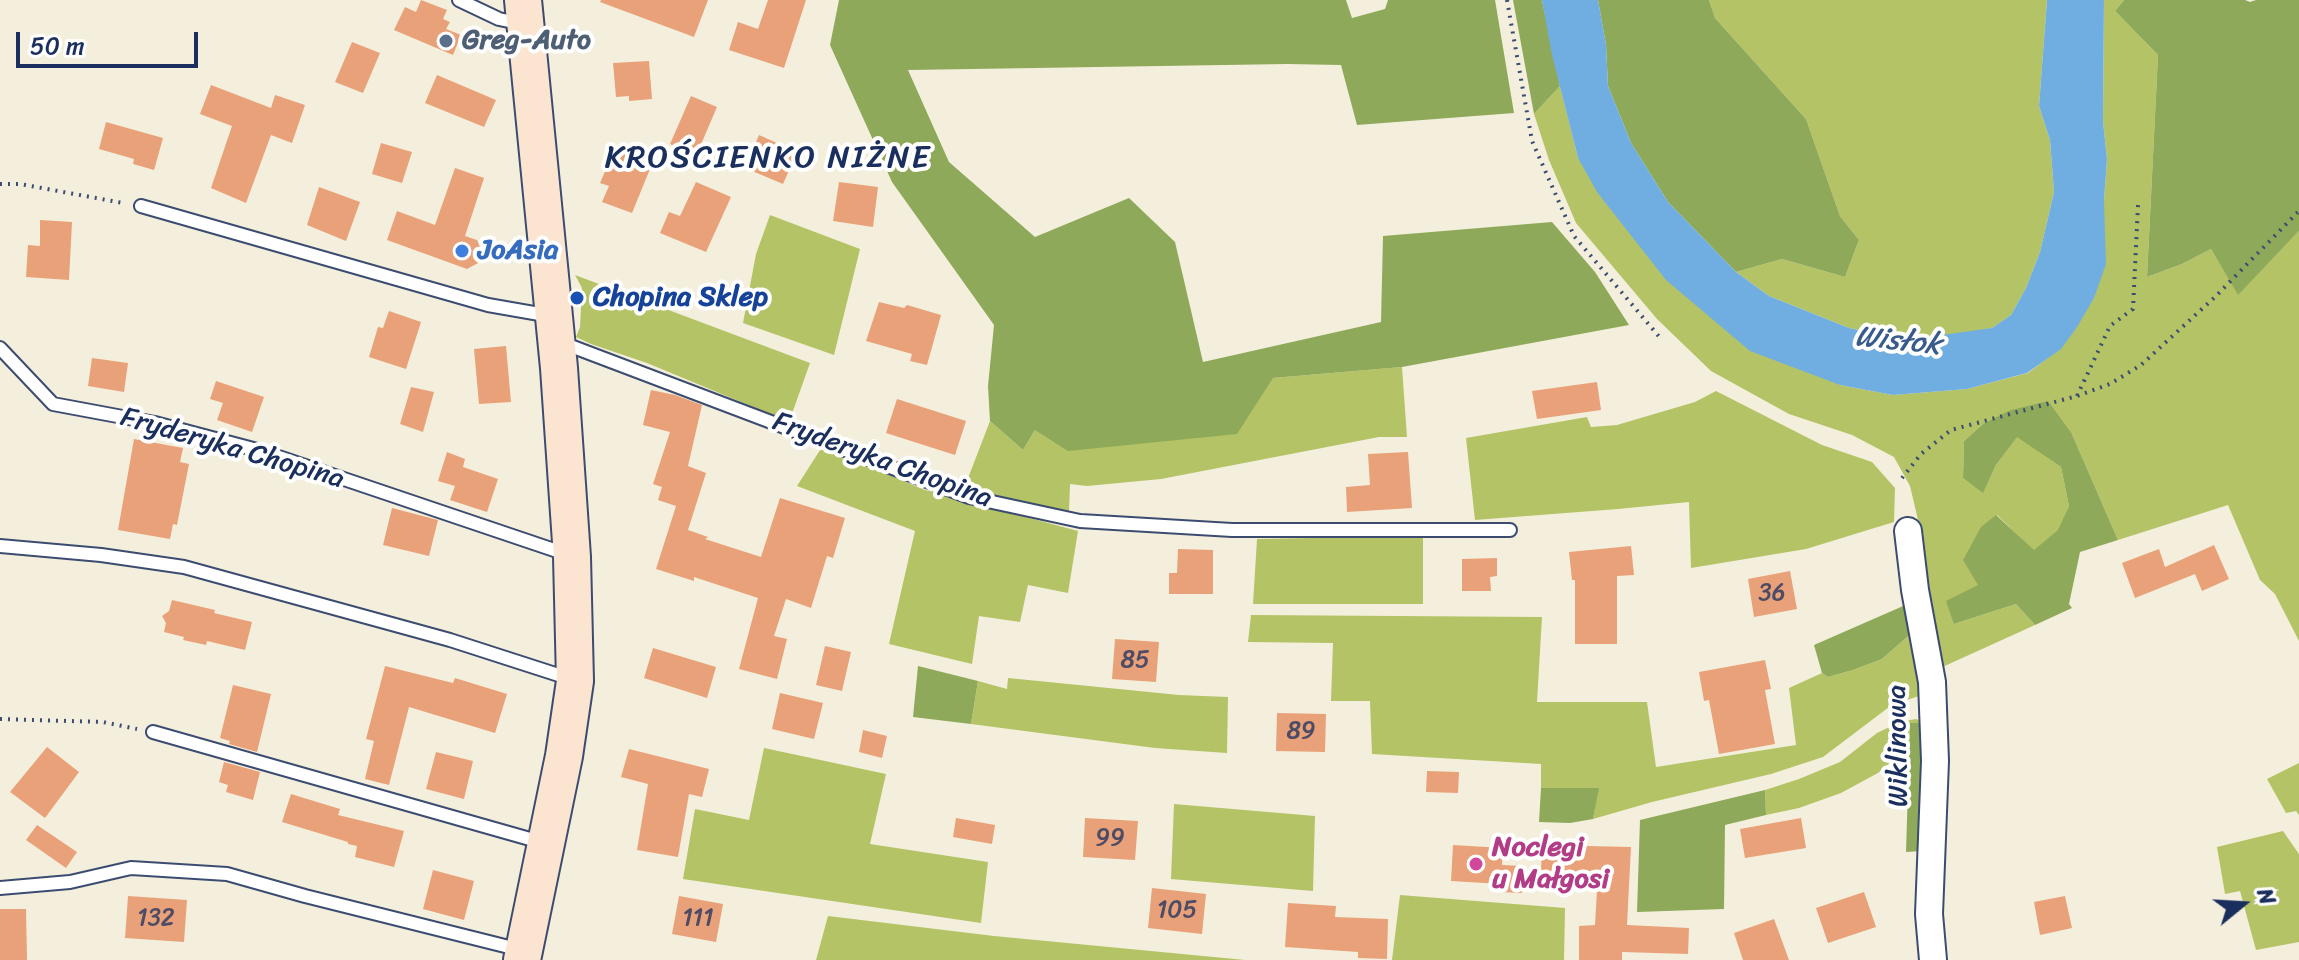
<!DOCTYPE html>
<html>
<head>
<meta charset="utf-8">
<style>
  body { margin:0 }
  #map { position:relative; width:2299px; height:960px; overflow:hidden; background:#f4efdc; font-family:Sriracha,sans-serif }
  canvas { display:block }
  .north { position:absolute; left:2203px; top:864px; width:80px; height:80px; -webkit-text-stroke:6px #fff; paint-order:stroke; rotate:72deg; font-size:22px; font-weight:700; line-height:32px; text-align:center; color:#1b2f5e }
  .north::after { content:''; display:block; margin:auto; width:28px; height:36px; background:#1b2f5e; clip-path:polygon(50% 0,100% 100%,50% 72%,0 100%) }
  .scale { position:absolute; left:16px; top:32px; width:182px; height:36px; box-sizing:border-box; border:4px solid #1b2f5e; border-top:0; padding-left:10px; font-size:24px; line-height:28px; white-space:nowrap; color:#1b2f5e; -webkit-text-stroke:6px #fff; paint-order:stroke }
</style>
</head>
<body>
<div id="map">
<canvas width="2299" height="960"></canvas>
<div class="north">N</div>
<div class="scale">50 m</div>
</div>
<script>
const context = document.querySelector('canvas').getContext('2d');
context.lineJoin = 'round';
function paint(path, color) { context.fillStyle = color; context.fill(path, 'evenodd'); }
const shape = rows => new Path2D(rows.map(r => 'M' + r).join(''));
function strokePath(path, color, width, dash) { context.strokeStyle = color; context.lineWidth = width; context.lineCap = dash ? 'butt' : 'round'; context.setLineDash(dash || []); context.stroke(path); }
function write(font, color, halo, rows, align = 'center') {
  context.font = font + ' Sriracha,sans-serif'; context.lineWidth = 8; context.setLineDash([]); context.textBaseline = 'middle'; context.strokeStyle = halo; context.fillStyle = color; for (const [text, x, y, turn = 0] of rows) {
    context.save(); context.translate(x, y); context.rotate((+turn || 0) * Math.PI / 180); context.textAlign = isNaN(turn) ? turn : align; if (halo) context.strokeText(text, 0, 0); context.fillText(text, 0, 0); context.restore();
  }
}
paint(shape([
  [1709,0,2047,0,2039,106,2050,140,2054,192,2040,252,2026,288,2011,315,1992,328,1968,333,1935,336,1882,335,1849,328,1769,296,1736,272,1782,259,1845,277,1859,240,1840,216,1806,119,1715,18],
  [2104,0,2124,0,2115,11,2158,55,2147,277,2182,264,2211,249,2238,294,2299,231,2299,641,2275,594,2260,580,2228,505,2118,540,2072,434,1983,424,1964,441,1963,478,1983,492,1996,465,2017,436,2061,467,2069,506,2059,530,2034,551,1997,515,1978,585,1954,624,2016,604,2035,625,1938,669,1919,524,1910,486,1894,457,1852,435,1789,414,1711,371,1657,319,1576,223,1549,160,1534,114,1560,86,1578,158,1840,385,1893,395,1967,389,2028,373,2061,348,2104,201,2107,159,2103,121],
  [770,215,860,249,834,355,743,323,756,254],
  [575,275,810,363,789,422,647,363,591,344,576,337,580,327,582,288],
  [1402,367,1407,437,1379,437,1161,479,1087,486,1070,484,1069,512,1026,504,965,486,990,421,1023,450,1035,430,1273,378],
  [1716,391,1822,445,1872,462,1895,488,1894,522,1806,549,1691,568,1689,502,1618,509,1475,520,1466,438,1587,417,1591,427,1617,425,1695,402],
  [822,447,925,490,1078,531,1068,593,1028,585,1020,622,979,616,972,664,889,644,915,531,797,486],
  [1423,536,1423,604,1253,604,1257,539],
  [1251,615,1542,617,1537,702,1647,702,1656,767,1796,745,1789,688,1822,673,1828,677,1853,670,1882,659,1915,630,1926,694,1893,704,1823,757,1771,774,1652,802,1593,819,1598,788,1541,788,1541,764,1372,754,1370,701,1331,701,1333,643,1248,642],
  [1008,678,1179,695,1228,697,1227,753,1155,748,971,724,978,681,1007,689],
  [1916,719,1925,723,1910,723,1909,746,1878,773,1841,793,1799,808,1766,815,1765,790,1799,779,1840,762,1877,733,1900,722],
  [764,748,886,774,870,844,988,862,981,923,683,879,695,809,749,820],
  [2299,763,2299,815,2296,811,2286,813,2267,779],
  [1174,804,1315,816,1313,891,1171,879],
  [2283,831,2299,854,2299,942,2256,950,2240,891,2225,894,2217,847],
  [1400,895,1565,908,1564,960,1392,960],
  [828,916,994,936,1245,960,816,960]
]), '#b4c365');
paint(shape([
  [839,0,1346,0,1352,18,1385,9,1388,0,1495,0,1514,113,1357,125,1341,65,1287,64,908,70,949,162,1035,237,1129,198,1175,242,1203,362,1381,322,1383,236,1552,222,1595,272,1629,325,1402,367,1273,378,1237,434,1068,451,1035,430,1023,450,990,421,988,386,994,325,892,182,830,45],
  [1513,0,1542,0,1560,86,1534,114],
  [1598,0,1709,0,1715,18,1806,119,1840,216,1859,240,1845,277,1782,259,1736,272,1668,202,1631,143,1608,86,1606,45],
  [2124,0,2245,0,2250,2,2256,0,2299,0,2299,231,2238,295,2211,249,2182,264,2147,277,2158,55,2115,11],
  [2048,401,2072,434,2118,540,2080,552,2069,604,2072,608,2035,625,2016,604,1954,624,1946,601,1978,585,1963,560,1981,527,1996,515,2034,550,2058,530,2069,506,2061,467,2017,437,1996,465,1983,493,1963,478,1964,441,1983,424,2011,410],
  [1910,603,1915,630,1882,659,1853,670,1828,677,1822,673,1814,645],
  [918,666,978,681,971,724,913,717],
  [1910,723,1925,723,1922,851,1906,852],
  [1541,788,1599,788,1593,819,1570,823,1539,822],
  [1765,790,1766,815,1725,825,1724,909,1637,912,1640,820]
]), '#8fa95a');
paint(shape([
  [1542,0,1598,0,1606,45,1608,86,1631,143,1668,202,1736,272,1769,296,1849,328,1882,335,1935,336,1992,328,2011,315,2026,288,2040,252,2054,192,2050,140,2039,106,2047,0,2104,0,2103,121,2107,159,2104,201,2106,264,2094,298,2077,327,2061,349,2027,373,1967,389,1893,395,1840,385,1750,351,1666,280,1597,192,1578,158,1552,55]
]), '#70aee2');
paint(shape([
  [421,0,447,10,443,19,450,22,446,29,461,35,453,55,394,30,405,7,416,12],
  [601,0,708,0,694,37,600,2],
  [768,0,806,0,784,68,729,50,738,22,758,29],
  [352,42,380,53,363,93,335,82],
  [649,61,652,99,629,101,629,96,616,97,613,63],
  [437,75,496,100,484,127,425,103],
  [211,85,271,108,275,95,305,105,292,143,271,135,246,203,211,188,232,126,200,114],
  [691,96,717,107,696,156,670,144],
  [106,122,163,138,154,170,133,164,134,159,99,149],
  [759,135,797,152,783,184,745,168],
  [381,143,412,152,402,183,372,174],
  [622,152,652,164,632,213,602,202,609,186,600,183,609,162,617,165],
  [455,168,484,178,465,236,477,240,482,252,478,263,467,269,387,240,397,211,435,225],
  [696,182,731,197,706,252,660,233,669,212,680,216],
  [839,182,878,187,873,227,833,221],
  [319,187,360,202,346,241,307,225],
  [40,220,72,222,69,280,26,277,28,245,40,246],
  [879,302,904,308,907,305,941,315,927,365,910,361,912,354,866,341],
  [389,311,421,322,406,369,369,357,378,327,383,328],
  [506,346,511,402,479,404,474,349],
  [92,358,128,363,124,392,88,386],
  [216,381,264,397,252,432,217,420,223,403,210,399],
  [1597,382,1601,410,1537,419,1532,391],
  [411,387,434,392,423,432,400,424],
  [651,390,675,395,702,405,688,466,706,473,688,530,708,537,705,539,761,557,780,498,845,518,833,558,827,556,811,608,786,599,774,636,787,639,777,679,739,669,758,598,694,577,694,581,656,569,676,506,658,500,662,487,653,484,670,432,643,425],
  [897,399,966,421,955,455,886,433],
  [134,439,183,448,180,462,189,464,177,525,173,524,170,539,118,530],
  [447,452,465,459,463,467,498,479,487,512,450,500,455,486,438,481],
  [1408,452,1412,508,1347,512,1346,487,1370,485,1368,454],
  [392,508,438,520,429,556,383,545],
  [2214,545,2229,579,2202,591,2195,574,2135,598,2122,563,2159,549,2165,567],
  [1631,546,1634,575,1617,576,1617,644,1575,644,1575,580,1572,580,1569,552],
  [1178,549,1213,550,1213,594,1169,594,1169,573,1177,573],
  [1497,558,1497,576,1490,577,1491,591,1462,591,1462,559],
  [1790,571,1797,609,1754,617,1748,579],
  [172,600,215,610,214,613,252,622,245,650,207,641,206,645,183,640,184,637,164,632,166,623,162,616,169,611],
  [1115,639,1159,642,1156,682,1112,679],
  [825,646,851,652,842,691,816,685],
  [653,648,716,667,707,698,644,678],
  [1765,660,1771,689,1765,690,1775,744,1719,754,1709,700,1704,701,1699,672],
  [385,666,453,683,455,678,507,694,495,733,409,707,389,785,365,779,374,741,366,739],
  [233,685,271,694,257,752,229,744,230,741,220,738],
  [780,693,823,703,814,739,772,729],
  [1277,713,1326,714,1325,752,1276,751],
  [863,730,887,736,882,758,859,752],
  [47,747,79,772,45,818,10,792],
  [629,749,709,769,702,797,689,794,678,857,637,850,648,784,621,777],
  [436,752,473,761,464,799,426,789],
  [224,762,260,772,253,800,226,792,228,785,219,782],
  [1427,771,1459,772,1458,793,1426,792],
  [291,794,340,809,338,815,404,831,394,867,355,857,357,846,348,844,348,842,282,822],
  [956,818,995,825,992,844,953,837],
  [1085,818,1138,821,1135,860,1083,857],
  [1801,818,1806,848,1745,858,1740,829],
  [37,825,77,852,66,868,26,840],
  [1453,845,1503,848,1502,865,1523,866,1522,893,1500,892,1501,884,1451,881],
  [1542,845,1631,847,1627,925,1689,928,1688,954,1622,952,1622,960,1579,960,1579,926,1595,925,1598,873,1541,872],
  [433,870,474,881,464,920,423,909],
  [1152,888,1206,894,1202,934,1148,928],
  [1864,892,1876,927,1828,943,1816,908],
  [128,896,187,900,184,942,125,938],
  [679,896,723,904,716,942,672,934],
  [2065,896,2072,928,2040,935,2034,902],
  [1288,903,1336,906,1335,917,1388,919,1387,959,1358,958,1358,952,1285,947],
  [0,909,26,909,27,960,0,960],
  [1774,919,1789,960,1743,960,1734,933]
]), '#e9a179');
const lane = shape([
  [459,0,499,19,523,24],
  [141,206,488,305,551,316],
  [560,342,969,497,1080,521,1232,530,1510,530],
  [0,348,53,404,155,423,261,451,566,554],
  [0,546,101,555,184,567,450,640,571,679],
  [153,732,544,843],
  [0,888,70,882,131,868,227,874,305,896,521,950]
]);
const street = shape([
  [1908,531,1915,590,1932,682,1935,761,1929,914,1933,960]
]);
const secondary = shape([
  [522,960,564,756,575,681,572,557,559,368,523,0]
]);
strokePath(lane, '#3c4c71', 16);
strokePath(street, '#3c4c71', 30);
strokePath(secondary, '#3c4c71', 40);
strokePath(shape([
  [1507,0,1532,141,1574,236,1662,340],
  [0,184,20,184,123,203],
  [2077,396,2110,326,2133,309,2138,205],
  [1902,478,1921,454,1951,430,2077,396,2110,384,2141,365,2215,297,2299,211],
  [0,719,103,722,137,729]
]), '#3c4c71', 4, [2, 6]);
strokePath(lane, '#fff', 12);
strokePath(street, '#fff', 26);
strokePath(secondary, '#fce5d0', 36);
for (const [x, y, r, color] of [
  [446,41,8,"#5c6f8a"],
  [462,251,8,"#3f7fe0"],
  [577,298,8,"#1a4fb4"],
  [1476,864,8,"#d1479c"]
]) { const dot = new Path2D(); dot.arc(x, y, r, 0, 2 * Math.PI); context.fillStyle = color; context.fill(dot); strokePath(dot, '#fff', 3); }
write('24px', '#4e4c65', null, [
  ["36",1772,594],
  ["85",1135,661],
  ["89",1301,732],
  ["99",1110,839],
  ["105",1177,911],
  ["132",156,919],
  ["111",698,919]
]);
write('bold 28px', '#4e5e75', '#fff', [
  ["Greg-Auto",462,41]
], 'left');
write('bold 28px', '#366cbe', '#fff', [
  ["JoAsia",478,251]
], 'left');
write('bold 28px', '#164399', '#fff', [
  ["Chopina Sklep",593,298]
], 'left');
write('28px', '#1b2f5e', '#fff', [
  ["Fryderyka Chopina",232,449,16],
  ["Fryderyka Chopina",882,461,20],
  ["Wiklinowa",1899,746,-91]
]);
write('bold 28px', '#b23c85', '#fff', [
  ["Noclegi",1492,848],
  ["u Małgosi",1492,880]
], 'left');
write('italic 30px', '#395b8c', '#fff', [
  ["Wisłok",1898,342,6]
]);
context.letterSpacing = '2px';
write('32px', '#1b2f5e', '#fff', [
  ["KROŚCIENKO NIŻNE",768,159]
]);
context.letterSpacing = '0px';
</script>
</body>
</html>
